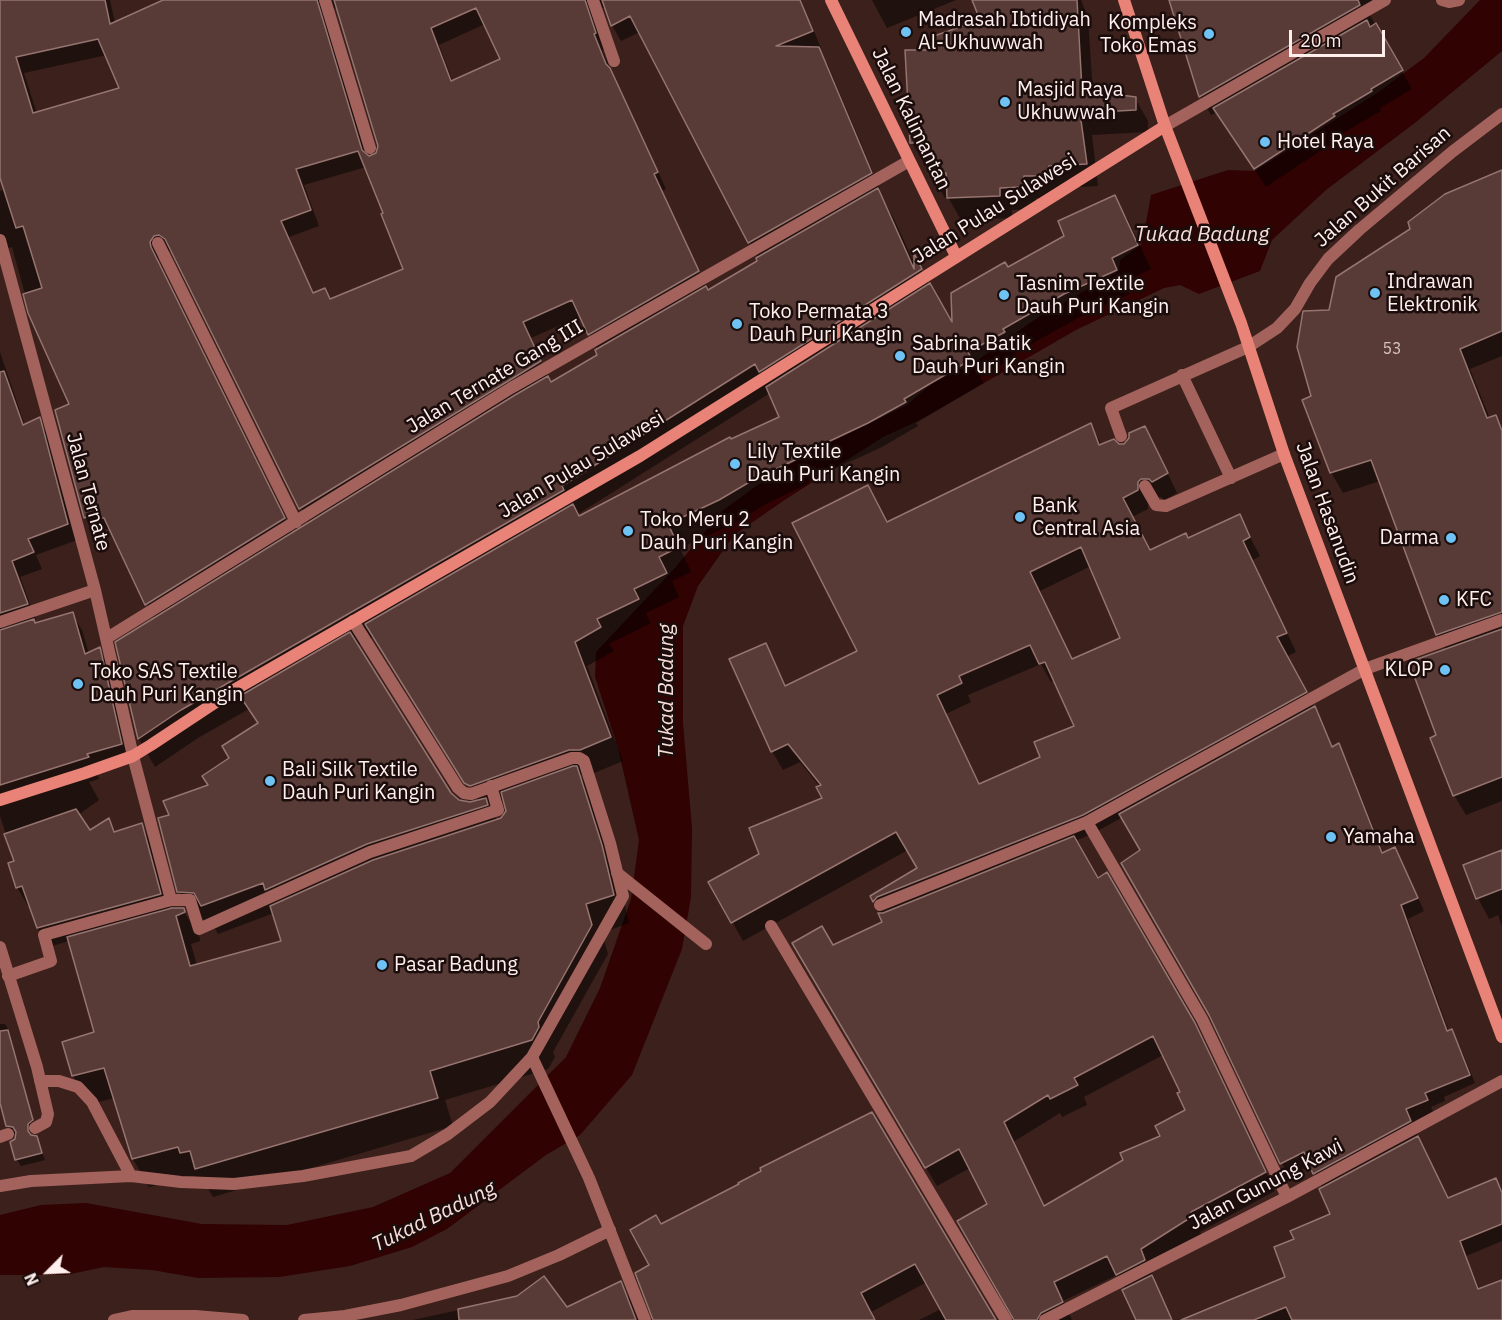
<!DOCTYPE html>
<html>
<head>
<meta charset="utf-8">
<style>
  body { margin:0 }
  #map { position:relative; width:1502px; height:1320px; overflow:hidden; background:#3b201c; font-family:"IBM Plex Sans",sans-serif }
  canvas { display:block }
  .north { position:absolute; left:18px; top:1242px; width:60px; height:60px; -webkit-text-stroke:4px #1a0d0c; paint-order:stroke; rotate:246deg; font-size:16px; font-weight:700; line-height:24px; text-align:center; color:#ffefed }
  .north::after { content:''; display:block; margin:auto; width:21px; height:27px; background:#ffefed; clip-path:polygon(50% 0,100% 100%,50% 72%,0 100%) }
  .scale { position:absolute; left:1289px; top:30px; width:96px; height:27px; box-sizing:border-box; border:3px solid #ffefed; border-top:0; padding-left:8px; font-size:18px; line-height:21px; white-space:nowrap; color:#ffefed; -webkit-text-stroke:4px #1a0d0c; paint-order:stroke }
</style>
</head>
<body>
<div id="map">
<canvas width="1502" height="1320"></canvas>
<div class="north">N</div>
<div class="scale">20 m</div>
</div>
<script>
const context = document.querySelector('canvas').getContext('2d');
context.lineJoin = 'round';
function paint(path, color) { context.fillStyle = color; context.fill(path, 'evenodd'); }
const shape = rows => new Path2D(rows.map(r => 'M' + r).join(''));
function strokePath(path, color, width, dash) { context.strokeStyle = color; context.lineWidth = width; context.lineCap = dash ? 'butt' : 'round'; context.setLineDash(dash || []); context.stroke(path); }
function write(font, color, halo, rows, align = 'center') {
  context.font = font + ' "IBM Plex Sans",sans-serif'; context.lineWidth = 5; context.setLineDash([]); context.textBaseline = 'middle'; context.strokeStyle = halo; context.fillStyle = color; for (const [text, x, y, turn = 0] of rows) {
    context.save(); context.translate(x, y); context.rotate((+turn || 0) * Math.PI / 180); context.textAlign = isNaN(turn) ? turn : align; if (halo) context.strokeText(text, 0, 0); context.fillText(text, 0, 0); context.restore();
  }
}
paint(shape([
  [1480,0,1502,0,1502,51,1416,122,1326,190,1272,240,1260,271,1199,294,1180,285,1164,288,1076,330,918,421,883,437,783,501,734,535,698,586,683,626,683,723,692,828,691,897,682,949,632,1075,580,1135,546,1155,447,1229,412,1247,350,1266,279,1277,198,1278,152,1270,104,1267,66,1275,0,1275,0,1215,41,1205,86,1203,202,1224,287,1225,373,1207,450,1173,566,1057,600,988,631,899,639,840,618,748,595,677,596,652,674,569,721,512,756,486,807,454,907,405,932,383,972,364,1037,318,1119,271,1120,260,1142,244,1151,195,1228,170,1255,171,1380,91,1424,58]
]), '#300202');
paint(shape([
  [0,0,110,0,115,23,166,0,801,0,821,48,818,49,828,65,880,189,878,191,894,219,916,267,915,259,953,327,1008,269,1066,236,1114,197,1128,220,1151,269,1124,282,1129,294,1078,318,1015,353,1017,356,980,377,984,383,916,423,918,426,882,447,808,481,809,483,766,504,733,524,680,548,691,572,672,581,679,597,646,613,651,623,609,644,614,651,587,666,623,761,594,773,580,775,593,797,618,875,629,923,602,933,608,954,553,1052,555,1057,548,1069,445,1100,453,1126,213,1197,203,1180,198,1181,194,1176,149,1187,133,1159,115,1098,90,1104,73,1076,64,1043,96,1033,69,941,49,947,38,928,30,905,28,906,17,887,15,862,0,816,0,352,25,426,39,419,48,435,77,540,36,555,42,569,20,577,36,620,33,621,35,625,72,614,82,630,89,654,99,649,108,665,130,760,96,770,99,779,89,782,99,800,78,815,90,833,109,820,116,833,142,825,152,844,170,910,183,910,200,938,200,941,191,944,197,966,282,942,274,913,218,934,211,921,195,920,179,891,171,816,210,786,259,725,249,709,198,738,155,767,139,739,117,643,155,620,110,528,95,533,85,517,71,405,30,312,12,247,4,250,0,243,0,191,3,190,0,176],
  [333,8,338,9,379,145,379,151,374,157,367,157,326,20],
  [599,8,606,8,612,25,621,41,640,32,758,258,759,261,708,292,662,191,666,189,602,50,604,50],
  [485,24,502,60,453,82,439,45],
  [107,55,121,88,37,114,24,73],
  [366,167,405,270,330,300,314,294,289,237,319,226,304,185],
  [169,251,174,254,309,524,293,535,159,264,158,259,163,252],
  [581,316,598,350,599,356,551,384,531,338],
  [770,393,781,417,576,519,575,516],
  [374,637,380,648,478,801,470,804,459,801,450,794,357,646],
  [505,800,508,812,501,819,497,820,489,806],
  [872,0,956,0,887,28],
  [974,0,1081,0,1088,18,1093,93,1135,98,1148,121,1148,132,1092,135,1098,186,1062,188,1059,198,1036,198,1034,209,1012,210,1012,218,961,220,948,197,945,198,932,176,931,165,925,165,912,143,935,52,982,21],
  [1170,0,1389,0,1367,10,1412,89,1380,108,1381,111,1343,133,1344,135,1266,187,1217,112,1211,115,1200,96],
  [1502,172,1502,356,1470,369,1490,419,1495,417,1502,429,1502,801,1466,815,1454,795,1438,736,1446,650,1437,634,1380,481,1343,493,1331,472,1313,397,1330,311],
  [1091,425,1102,446,1155,447,1177,493,1164,500,1161,497,1152,497,1148,502,1148,509,1132,517,1150,551,1188,540,1239,516,1260,556,1253,560,1296,652,1286,657,1322,721,1333,748,1338,745,1346,759,1384,854,1394,849,1402,862,1424,911,1408,919,1449,1032,1451,1030,1459,1044,1475,1083,1444,1097,1445,1101,1431,1107,1434,1114,1412,1123,1448,1199,1495,1180,1502,1192,1502,1241,1466,1256,1480,1290,1502,1281,1502,1320,1181,1320,1287,1278,1296,1240,1332,1215,1323,1189,1311,1165,1289,1176,1282,1163,1141,851,1123,817,1094,833,1075,841,1098,880,1106,874,1205,1044,1275,1191,1200,1232,1202,1235,1150,1268,1155,1279,1153,1280,1173,1320,1137,1320,1126,1290,1117,1275,1063,1301,1072,1320,1015,1320,989,1204,970,1168,937,1186,794,944,833,947,884,923,872,897,919,869,908,850,743,941,710,882,761,854,824,799,820,787,800,762,783,770,772,751,765,645,786,687,859,652,868,486,888,524],
  [1091,566,1122,639,1073,661,1040,591],
  [1041,664,1051,682,1055,680,1076,727,1042,758,980,785,946,714,971,702,968,695],
  [1163,1055,1182,1093,1186,1111,1162,1136,1125,1161,1045,1207,1013,1142,1060,1113,1062,1117,1087,1105,1084,1097],
  [1502,852,1502,927,1498,915,1489,919,1478,898,1465,866],
  [0,1024,5,1024,9,1030,35,1127,31,1131,31,1137,36,1137,45,1160,21,1166,17,1160,17,1134,12,1133,8,1126,0,1097],
  [872,1114,995,1320,919,1320,941,1309,927,1282,871,1312,875,1320,654,1320,651,1265,660,1226],
  [620,1283,631,1301,638,1320,413,1320,518,1297,567,1309]
]), '#0007');
const building = shape([
  [0,0,105,0,110,24,163,0,317,0,362,150,369,156,376,153,378,146,334,0,585,0,596,33,594,34,606,64,610,68,658,172,654,174,699,271,588,335,572,300,523,322,541,361,299,509,165,239,159,235,154,236,150,242,151,247,285,518,145,605,104,518,102,518,99,512,84,518,55,410,69,404,28,313,23,294,42,288,23,226,16,228,0,178,0,0],
  [476,8,500,59,451,81,431,28,476,8],
  [98,39,119,88,33,113,16,57,98,39],
  [358,151,383,213,381,214,403,269,330,299,325,288,313,293,281,221,311,210,296,169,358,151],
  [602,0,800,0,813,31,776,46,819,47,872,173,748,243,630,16,611,26,602,0],
  [972,0,1077,0,1082,90,1136,97,1136,110,1080,113,1087,164,1049,166,1047,176,1024,176,1022,187,1000,188,1000,196,947,198,946,173,931,176,928,143,910,143,905,50,933,50,934,36,980,20,972,0],
  [1169,0,1358,0,1360,5,1199,97,1169,0],
  [1367,20,1370,27,1376,23,1403,70,1371,89,1372,91,1333,114,1335,116,1254,169,1213,108,1367,20],
  [1502,170,1502,331,1460,349,1487,418,1496,415,1502,431,1502,612,1436,635,1371,460,1330,473,1302,400,1311,396,1297,347,1303,311,1329,310,1336,277,1410,229,1408,222,1445,194,1502,170],
  [878,188,914,269,914,253,922,269,759,372,755,364,562,486,564,490,181,710,138,739,115,642,515,395,548,376,551,382,597,355,595,350,706,286,708,290,757,261,756,258,878,188],
  [1115,195,1138,245,1112,258,1117,270,1064,294,1003,329,1005,332,968,352,972,359,904,399,906,402,868,423,796,457,797,459,753,480,719,500,668,524,679,547,659,557,667,573,634,589,639,599,597,619,601,627,575,642,611,737,580,750,569,750,470,786,464,783,365,624,573,504,579,516,730,437,731,439,779,417,766,387,930,283,952,322,951,293,1005,262,1008,267,1064,236,1058,221,1115,195],
  [4,371,23,425,40,417,68,524,28,539,34,552,12,561,28,604,0,613,0,372,4,371],
  [1091,423,1099,445,1114,439,1119,444,1124,444,1129,438,1129,433,1145,426,1168,473,1152,482,1149,479,1141,479,1138,482,1138,490,1123,498,1150,550,1186,533,1188,538,1240,514,1250,537,1243,541,1287,633,1277,637,1307,692,1083,815,877,897,873,902,870,896,917,868,896,832,731,923,708,882,759,854,749,828,822,798,816,787,821,785,788,744,771,752,729,659,766,643,785,686,857,651,792,523,868,485,887,522,1091,423],
  [1081,547,1120,638,1072,659,1030,572,1081,547],
  [1030,645,1039,664,1045,662,1074,726,1034,742,1040,757,979,784,937,695,962,683,959,676,1030,645],
  [73,612,85,654,100,647,122,744,87,754,89,757,0,785,0,630,34,619,35,623,73,612],
  [1502,629,1502,777,1453,796,1430,738,1436,735,1409,662,1502,629],
  [350,632,451,793,459,800,470,802,486,798,488,805,367,844,265,890,263,883,201,906,194,893,177,892,158,818,169,815,163,801,208,785,202,776,229,758,222,746,258,723,240,696,350,632],
  [1315,706,1332,747,1339,743,1382,853,1395,847,1418,898,1401,905,1447,1031,1452,1029,1470,1075,1425,1093,1428,1100,1406,1109,1411,1121,1313,1174,1304,1152,1280,1164,1209,1015,1121,863,1140,850,1119,814,1315,706],
  [573,766,577,766,602,845,614,895,586,904,592,925,538,1022,539,1027,532,1040,430,1071,438,1098,195,1169,190,1151,180,1153,178,1147,132,1159,104,1068,72,1076,62,1042,94,1032,67,937,172,908,184,908,185,912,176,916,190,966,281,941,270,906,373,860,501,818,506,811,501,792,573,766],
  [76,809,90,830,109,818,114,832,142,823,161,894,37,928,22,886,16,888,8,863,14,861,4,834,76,809],
  [1074,836,1098,878,1107,872,1195,1023,1266,1172,1191,1212,1193,1216,1141,1249,1145,1260,1116,1275,1107,1256,1054,1282,1063,1302,1041,1313,1037,1320,1014,1320,957,1221,987,1204,959,1149,925,1168,792,943,822,926,833,945,882,922,878,913,883,913,1074,836],
  [1153,1036,1180,1092,1177,1093,1185,1110,1155,1126,1160,1136,1120,1153,1123,1160,1044,1206,1004,1122,1048,1095,1050,1099,1078,1085,1074,1078,1153,1036],
  [1502,850,1502,889,1476,899,1463,865,1502,850],
  [8,1030,33,1120,28,1124,28,1131,31,1135,37,1136,42,1153,15,1160,10,1142,15,1139,16,1132,13,1127,6,1126,0,1103,0,1031,8,1030],
  [872,1112,996,1320,946,1320,915,1264,861,1293,875,1320,653,1320,635,1273,649,1265,630,1230,656,1215,661,1224,739,1184,738,1183,761,1171,760,1168,872,1112],
  [1418,1136,1448,1198,1496,1178,1502,1193,1502,1224,1460,1241,1478,1289,1502,1280,1502,1320,1292,1320,1286,1307,1254,1320,1181,1320,1285,1277,1274,1247,1294,1239,1290,1231,1330,1214,1319,1189,1418,1136],
  [1152,1275,1172,1320,1136,1320,1122,1290,1152,1275],
  [544,1276,567,1307,621,1281,636,1320,459,1320,458,1309,517,1296,544,1276]
]);
paint(building, '#583a36');
strokePath(building, '#967470', 1.5);
strokePath(shape([
  [1182,375,1231,478],
  [1121,436,1111,408,1248,347],
  [1145,486,1156,505,1166,506,1284,454],
  [617,873,706,944],
  [171,900,190,900,199,929,370,852,498,810,491,786],
  [0,947,37,1067,48,1114,46,1122,35,1128],
  [8,976,51,961,44,935,171,900,133,756],
  [532,1057,589,1178,645,1320],
  [40,1081,59,1081,78,1087,92,1102,131,1176],
  [0,1137,8,1134],
  [0,1186,31,1181,131,1176,181,1182,234,1184,303,1176,411,1156,448,1134,490,1102,532,1057,623,896,610,843,584,761,579,758,572,758,471,794,464,793,458,788,353,621],
  [114,1320,132,1316,195,1316,243,1320],
  [304,1320,345,1316,401,1305,508,1276,559,1255,610,1230]
]), '#a3635c', 12);
strokePath(shape([
  [325,0,370,148],
  [593,0,614,61],
  [1442,0,1449,2,1459,0],
  [1165,126,1385,0],
  [0,240,95,590,133,756],
  [158,243,296,522],
  [1248,347,1277,328,1295,309,1310,283,1328,259,1359,230,1452,152,1502,114],
  [0,622,95,590],
  [107,638,511,388,909,161],
  [1087,822,1202,1019,1287,1197],
  [880,905,1087,822,1365,669,1502,620],
  [771,926,1006,1320],
  [1045,1320,1287,1197,1502,1081]
]), '#a3635c', 12);
strokePath(shape([
  [831,0,956,256],
  [1124,0,1165,126,1241,323,1284,454,1502,1037],
  [0,800,85,773,133,756,151,745,234,690,640,456,1165,126]
]), '#e98378', 12);
for (const [x, y, r, color] of [
  [906,32,6,"#6fc2f4"],
  [1209,34,6,"#6fc2f4"],
  [1005,102,6,"#6fc2f4"],
  [1265,142,6,"#6fc2f4"],
  [1375,293,6,"#6fc2f4"],
  [1004,295,6,"#6fc2f4"],
  [737,324,6,"#6fc2f4"],
  [900,356,6,"#6fc2f4"],
  [735,464,6,"#6fc2f4"],
  [1020,517,6,"#6fc2f4"],
  [628,531,6,"#6fc2f4"],
  [1451,538,6,"#6fc2f4"],
  [1444,600,6,"#6fc2f4"],
  [1445,670,6,"#6fc2f4"],
  [78,684,6,"#6fc2f4"],
  [270,781,6,"#6fc2f4"],
  [1331,837,6,"#6fc2f4"],
  [382,965,6,"#6fc2f4"]
]) { const dot = new Path2D(); dot.arc(x, y, r, 0, 2 * Math.PI); context.fillStyle = color; context.fill(dot); strokePath(dot, '#1a0d0c', 2); }
write('16px', '#d5c2bf', null, [
  ["53",1392,349]
]);
write('20px', '#ffefed', '#1a0d0c', [
  ["Madrasah Ibtidiyah",918,20],
  ["Al-Ukhuwwah",918,43],
  ["Kompleks",1197,23,"right"],
  ["Toko Emas",1197,46,"right"],
  ["Masjid Raya",1017,90],
  ["Ukhuwwah",1017,113],
  ["Hotel Raya",1277,142],
  ["Indrawan",1387,282],
  ["Elektronik",1387,305],
  ["Tasnim Textile",1016,284],
  ["Dauh Puri Kangin",1016,307],
  ["Toko Permata 3",749,312],
  ["Dauh Puri Kangin",749,335],
  ["Sabrina Batik",912,344],
  ["Dauh Puri Kangin",912,367],
  ["Lily Textile",747,452],
  ["Dauh Puri Kangin",747,475],
  ["Bank",1032,506],
  ["Central Asia",1032,529],
  ["Toko Meru 2",640,520],
  ["Dauh Puri Kangin",640,543],
  ["Darma",1439,538,"right"],
  ["KFC",1456,600],
  ["KLOP",1433,670,"right"],
  ["Toko SAS Textile",90,672],
  ["Dauh Puri Kangin",90,695],
  ["Bali Silk Textile",282,770],
  ["Dauh Puri Kangin",282,793],
  ["Yamaha",1343,837],
  ["Pasar Badung",394,965]
], 'left');
write('20px', '#ffefed', '#1a0d0c', [
  ["Jalan Kalimantan",911,119,64],
  ["Jalan Bukit Barisan",1383,187,-41],
  ["Jalan Pulau Sulawesi",995,209,-32],
  ["Jalan Ternate Gang III",495,377,-31],
  ["Jalan Pulau Sulawesi",582,465,-31],
  ["Jalan Ternate",88,492,75],
  ["Jalan Hasanudin",1327,513,70],
  ["Jalan Gunung Kawi",1266,1185,-28]
]);
write('italic 21px', '#f9ddd9', '#1a0d0c', [
  ["Tukad Badung",1202,235],
  ["Tukad Badung",667,691,-90],
  ["Tukad Badung",434,1217,-26]
]);
</script>
</body>
</html>
